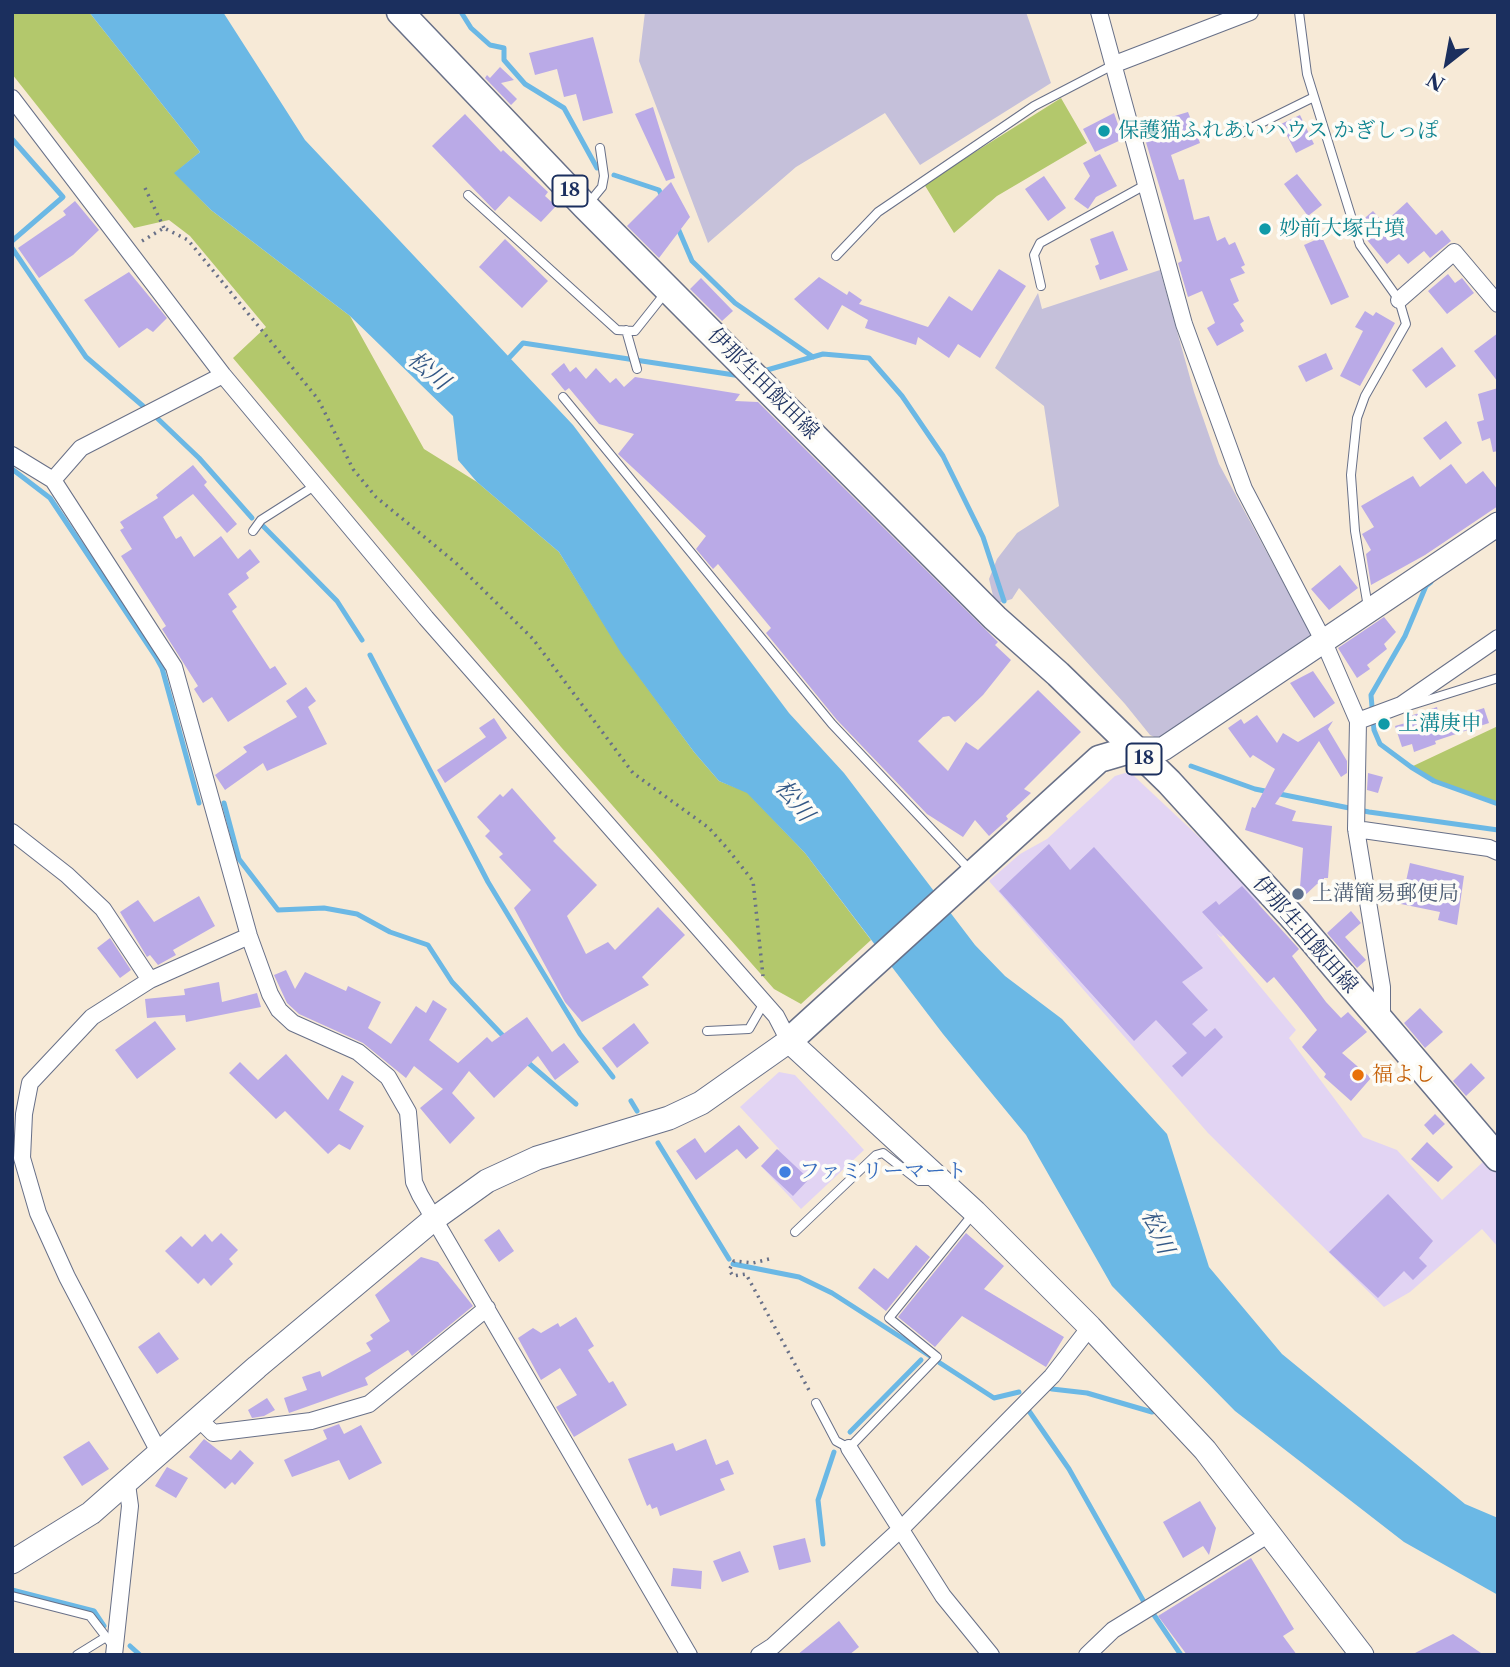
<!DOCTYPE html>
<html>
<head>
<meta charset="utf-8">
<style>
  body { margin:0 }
  #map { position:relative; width:1510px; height:1667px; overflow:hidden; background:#f7ead7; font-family:"Libre Caslon Text",serif }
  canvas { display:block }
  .frame { position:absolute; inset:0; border:14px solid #1b2f5e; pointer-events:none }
  .north { position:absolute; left:1412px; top:28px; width:70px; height:70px; -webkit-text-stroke:5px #fdfcf7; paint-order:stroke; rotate:211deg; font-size:19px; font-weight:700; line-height:28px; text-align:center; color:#1b2f5e }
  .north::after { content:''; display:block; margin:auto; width:24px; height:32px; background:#1b2f5e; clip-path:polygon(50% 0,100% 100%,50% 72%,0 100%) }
</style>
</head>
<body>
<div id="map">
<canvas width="1510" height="1667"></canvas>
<div class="frame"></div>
<div class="north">N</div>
</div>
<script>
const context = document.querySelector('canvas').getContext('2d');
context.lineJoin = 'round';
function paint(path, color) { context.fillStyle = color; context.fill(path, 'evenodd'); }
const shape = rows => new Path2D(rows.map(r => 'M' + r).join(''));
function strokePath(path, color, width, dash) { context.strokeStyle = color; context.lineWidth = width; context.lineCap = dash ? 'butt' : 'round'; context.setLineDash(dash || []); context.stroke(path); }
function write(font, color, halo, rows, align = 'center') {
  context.font = font + ' "Libre Caslon Text","Noto Serif JP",serif'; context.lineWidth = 7; context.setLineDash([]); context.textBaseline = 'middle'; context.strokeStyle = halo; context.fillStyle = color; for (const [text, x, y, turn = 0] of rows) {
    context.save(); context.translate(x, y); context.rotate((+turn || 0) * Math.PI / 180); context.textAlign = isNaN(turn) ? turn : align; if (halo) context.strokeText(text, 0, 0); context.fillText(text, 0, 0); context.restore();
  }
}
paint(shape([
  [1125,773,1133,775,1265,899,1221,937,1216,933,1296,1030,1289,1038,1363,1137,1397,1150,1442,1200,1485,1160,1498,1174,1498,1247,1482,1229,1410,1292,1384,1307,1208,1133,989,881,1020,854,1047,839,1115,776],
  [779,1072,795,1075,864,1150,801,1209,761,1166,779,1149,740,1107]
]), '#e2d4f3');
paint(shape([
  [645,12,1026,12,1051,83,920,165,885,113,796,167,708,243,639,61],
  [1160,270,1194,392,1219,464,1312,636,1165,742,1150,735,1125,704,1019,588,1012,599,995,604,989,579,997,559,1017,533,1059,506,1044,406,995,368,1038,293,1042,309]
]), '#c5c0da');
paint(shape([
  [12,12,89,12,200,152,175,173,211,210,350,316,424,449,477,482,559,552,622,653,694,752,719,781,747,792,805,853,871,940,801,1004,774,989,561,747,233,358,266,327,190,236,169,220,134,228,12,74],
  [1061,98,1087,143,997,196,954,233,924,184],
  [1498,726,1498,804,1434,781,1411,767]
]), '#b3c86c');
paint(shape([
  [89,12,223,12,305,140,573,425,789,713,844,773,975,945,1005,976,1062,1019,1167,1134,1209,1267,1282,1354,1465,1504,1498,1518,1498,1595,1404,1542,1235,1411,1112,1286,1026,1135,943,1034,805,853,747,793,719,781,694,752,621,653,559,552,477,482,458,460,453,416,350,316,211,210,174,173,200,152]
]), '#6bb8e5');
strokePath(shape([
  [461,12,471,28,490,45,504,48,504,60,525,84,564,108,597,168],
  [12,139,63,197,12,241],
  [614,175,659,190,663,199],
  [677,226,692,261,735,303,813,357],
  [12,248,86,357,143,406],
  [508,359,523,343,741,376],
  [760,372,823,354,869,358,902,396,943,456,983,537,1004,601],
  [156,417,199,458,252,518],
  [12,469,50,498,156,657,162,668,199,803],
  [263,526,337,601,362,640],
  [1431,582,1426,586,1405,636,1371,695,1374,730,1380,744,1411,767,1434,781,1498,804],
  [370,655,488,882,580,1034,613,1077],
  [1191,766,1255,789,1369,812,1498,830],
  [224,803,239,859,278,910,324,908,357,914,390,932,428,945,452,982,507,1040],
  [525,1060,576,1104],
  [631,1101,637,1111],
  [658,1143,729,1259],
  [733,1264,799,1277,832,1293,930,1356],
  [940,1363,994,1398,1019,1392],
  [1052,1389,1087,1393,1152,1412],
  [1029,1411,1069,1469,1144,1602],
  [850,1432,921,1360],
  [823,1544,818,1500,834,1452],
  [12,1590,94,1611,104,1626],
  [1154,1615,1181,1655],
  [130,1646,140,1655]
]), '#6bb8e5', 5);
paint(shape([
  [593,37,613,113,583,121,576,94,564,97,557,69,535,75,529,53],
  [500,67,514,80,501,83,517,99,511,105,485,78,487,75,490,78],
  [653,107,675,178,666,181,635,114],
  [1188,112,1200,143,1171,155,1179,180,1184,179,1194,220,1209,216,1217,241,1225,237,1229,245,1235,242,1245,265,1241,267,1245,273,1230,279,1239,301,1233,304,1244,321,1240,324,1244,331,1217,346,1207,328,1215,323,1202,291,1188,297,1178,263,1182,261,1141,126],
  [1114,113,1123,139,1095,152,1083,129],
  [465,114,501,152,503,150,548,192,545,196,556,206,541,222,509,196,495,211,432,146],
  [1300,115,1314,144,1296,153,1281,124],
  [1100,154,1117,186,1096,197,1088,209,1074,199,1090,176,1083,163],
  [1297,174,1322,205,1308,216,1284,184],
  [1044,176,1066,208,1048,221,1025,189],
  [671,182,690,217,659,258,627,226],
  [75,201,99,230,73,255,39,278,18,248,66,215,63,211],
  [1407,202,1436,235,1442,230,1451,241,1430,258,1424,251,1408,264,1399,254,1387,264,1367,240,1372,235,1360,222,1373,211,1384,223],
  [1113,231,1128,270,1100,280,1095,266,1099,264,1090,239],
  [1322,237,1349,297,1331,305,1304,245],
  [505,239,548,281,522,308,479,267],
  [999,269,1026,286,980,358,958,344,949,358,918,337,916,345,865,328,868,320,842,305,828,330,794,299,819,277,847,295,849,291,862,300,859,304,928,327,949,296,972,311],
  [129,272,167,318,153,332,147,328,119,348,84,300],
  [1448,274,1455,283,1462,278,1474,293,1447,314,1428,291],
  [701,278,733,311,722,321,690,289],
  [1365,311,1373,316,1376,312,1395,323,1360,386,1340,376,1363,331,1355,327],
  [1498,333,1498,382,1474,351],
  [1442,347,1456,366,1426,388,1412,370],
  [1326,353,1333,369,1306,382,1298,366],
  [564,363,570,372,576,367,586,379,596,368,610,383,616,378,624,387,635,377,740,394,735,401,758,402,998,642,995,645,1011,660,983,695,955,722,949,716,943,717,918,741,948,771,966,742,978,750,1038,690,1081,732,1024,789,1031,793,1006,816,1008,819,989,836,975,820,963,837,927,814,837,720,766,633,771,628,718,564,713,569,696,549,706,536,618,454,634,434,599,424,569,388,565,391,551,374],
  [1498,388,1498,451,1493,452,1490,438,1482,441,1477,422,1484,420,1478,394],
  [1446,421,1462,443,1440,460,1423,438],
  [1451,464,1466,484,1483,471,1498,490,1498,506,1425,555,1371,585,1366,554,1371,550,1362,534,1374,527,1361,506,1413,476,1420,487],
  [193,465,207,482,204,485,237,524,227,533,193,494,163,517,176,539,181,536,194,557,221,536,238,559,250,549,260,562,246,573,249,578,228,594,237,607,232,611,270,669,275,666,287,684,228,722,212,697,203,703,194,689,198,686,162,629,166,626,121,556,132,549,120,530,124,528,120,522,158,498,156,495],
  [1340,565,1358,588,1329,610,1311,589],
  [1384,617,1396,632,1384,644,1387,649,1367,665,1370,669,1357,678,1338,648],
  [1313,671,1335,703,1314,718,1290,683],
  [306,687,316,701,308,707,327,744,267,771,263,763,225,790,215,775,247,752,243,747,297,717,286,701],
  [1437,707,1439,716,1454,711,1456,717,1484,708,1489,723,1435,741,1436,744,1414,752,1412,744,1402,747,1395,726,1409,722,1407,717],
  [1257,715,1277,743,1283,733,1298,742,1333,721,1328,729,1347,761,1347,773,1341,777,1319,741,1275,804,1296,811,1292,821,1332,826,1328,878,1324,878,1324,885,1317,884,1299,901,1303,848,1245,830,1252,807,1255,808,1275,769,1253,755,1250,758,1228,728,1241,719,1244,724],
  [494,718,507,738,445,783,437,770,486,737,479,728],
  [1368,773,1383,777,1378,793,1367,790],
  [512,788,556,838,553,841,597,885,567,916,586,954,608,942,615,950,658,907,685,935,642,977,649,985,582,1022,565,1002,514,908,531,890,499,857,503,854,485,836,490,831,477,817,500,794,503,797],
  [1049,844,1070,870,1094,847,1203,968,1182,982,1208,1010,1192,1024,1205,1037,1215,1028,1223,1037,1182,1077,1172,1066,1187,1053,1156,1020,1134,1041,999,891],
  [1410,863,1464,876,1457,925,1438,920,1440,912,1401,904],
  [1242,886,1299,949,1292,956,1326,1002,1341,1018,1348,1012,1367,1032,1342,1053,1371,1078,1351,1101,1324,1077,1326,1074,1302,1047,1317,1030,1298,1006,1274,977,1267,983,1202,912,1216,901,1219,905],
  [199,896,215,926,173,950,176,955,158,965,150,955,147,957,120,912,138,900,154,922],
  [1351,911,1361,923,1345,937,1366,960,1357,968,1327,933],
  [110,938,131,970,120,978,97,948],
  [286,970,295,989,305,972,346,991,348,986,381,1002,368,1028,391,1044,416,1006,426,1013,433,1000,447,1009,429,1040,458,1063,487,1037,492,1042,527,1017,552,1052,564,1043,579,1062,555,1080,538,1056,494,1098,469,1071,452,1093,475,1118,450,1144,420,1108,443,1089,414,1066,406,1078,363,1043,299,1014,287,1003,274,975],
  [219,982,222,1002,257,993,261,1007,186,1022,185,1015,147,1018,145,999,185,995,184,989],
  [1420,1008,1443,1032,1425,1048,1404,1023],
  [155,1021,176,1049,137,1079,115,1050],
  [634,1023,649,1043,617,1068,602,1048],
  [286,1054,328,1100,342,1075,354,1082,339,1110,364,1126,350,1150,339,1144,328,1154,285,1111,276,1119,229,1073,240,1062,258,1080],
  [1471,1063,1485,1078,1466,1096,1453,1081],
  [1435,1114,1445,1124,1433,1135,1424,1125],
  [739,1125,759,1148,746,1159,737,1149,696,1180,676,1151,695,1138,705,1153],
  [1427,1142,1453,1167,1438,1182,1411,1159],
  [777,1149,809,1179,793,1196,761,1166],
  [1388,1194,1433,1241,1419,1258,1427,1266,1413,1280,1404,1271,1378,1298,1329,1252],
  [499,1229,514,1251,499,1262,484,1240],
  [221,1233,238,1250,229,1259,233,1264,211,1286,204,1278,198,1284,165,1251,181,1236,192,1247,205,1234,212,1242],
  [966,1233,1004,1266,984,1289,1064,1337,1046,1367,962,1316,935,1347,898,1317],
  [916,1245,930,1257,886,1311,858,1288,874,1268,888,1279],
  [421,1257,438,1262,473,1306,412,1356,408,1350,365,1378,368,1385,289,1413,284,1398,307,1390,302,1377,320,1371,322,1377,371,1351,366,1343,373,1339,370,1335,390,1321,375,1295],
  [576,1317,594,1346,588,1350,609,1383,613,1381,627,1405,574,1437,556,1407,577,1395,560,1368,541,1380,518,1338,533,1328,541,1333,558,1323,560,1327],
  [159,1332,179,1359,157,1374,138,1347],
  [267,1398,275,1410,264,1416,252,1418,248,1410],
  [339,1424,344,1434,361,1425,382,1463,349,1480,339,1460,292,1477,284,1460,327,1439,323,1430],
  [204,1439,231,1460,240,1450,254,1463,235,1485,232,1482,225,1489,189,1457],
  [706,1439,716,1465,728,1460,734,1474,720,1479,725,1490,660,1516,657,1507,652,1509,650,1504,647,1506,628,1459,673,1443,676,1451],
  [89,1441,109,1469,82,1486,63,1457],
  [167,1467,188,1478,176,1498,155,1486],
  [1200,1501,1216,1528,1209,1555,1203,1546,1183,1558,1163,1522],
  [805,1538,811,1562,779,1570,773,1546],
  [740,1551,749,1572,722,1582,713,1561],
  [1251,1558,1294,1629,1283,1636,1297,1655,1187,1655,1158,1616],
  [673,1568,702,1571,701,1589,671,1586],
  [839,1621,859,1647,849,1655,797,1655],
  [1453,1634,1484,1655,1411,1655]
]), '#baaae7');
const lane = shape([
  [1299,12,1307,74,1360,245,1399,300,1406,324,1365,396,1357,418,1351,475,1355,531,1368,607],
  [1235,136,1314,97],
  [468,195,617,330,635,331,666,292],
  [588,204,602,187,604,176,600,148],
  [836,256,878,212,1034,106,1115,64],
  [1041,286,1034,255,1040,243,1147,184],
  [626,330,637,369],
  [563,397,832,724,971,871],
  [253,531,261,520,316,485],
  [1405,707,1498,678],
  [707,1031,749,1029,764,1003],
  [795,1232,876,1155,883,1153,919,1181,932,1181],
  [816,1403,836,1441,849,1448,937,1357,889,1318,973,1214],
  [12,1596,90,1616,113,1646],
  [77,1655,106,1637]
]);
const street = shape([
  [1099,12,1184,324,1244,489,1323,640,1358,721,1356,829,1382,987,1382,1021],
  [1115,64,1250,12],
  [12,98,223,375,426,618,776,1016,789,1041],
  [1399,300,1454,252,1498,304],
  [12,455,53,480,174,667,249,936,270,994,279,1010,293,1023,358,1052,388,1077,408,1112,414,1182,420,1195,689,1655],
  [53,480,81,448,223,375],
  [1358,721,1401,705,1498,638],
  [1356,829,1489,848,1498,852],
  [12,832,67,875,103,909,150,980],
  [198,1418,213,1433,311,1421,369,1404,487,1308],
  [849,1448,943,1596,991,1655],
  [160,1454,67,1277,38,1213,22,1158,24,1114,30,1083,92,1017,150,980,249,936],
  [114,1655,130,1506,127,1484],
  [759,1655,773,1646,902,1528,1052,1376,1090,1327],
  [1087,1655,1113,1630,1271,1533]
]);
const secondary = shape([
  [1133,749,1163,749,1498,524],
  [12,1562,91,1513,257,1367,434,1219,487,1181,537,1158,669,1118,701,1103,789,1041,975,1212,1090,1327,1205,1450,1362,1655]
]);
const primary = shape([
  [400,12,585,206,995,618,1058,674,1169,782,1296,921,1498,1158],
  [789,1041,1099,759,1133,749]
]);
strokePath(lane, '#687088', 10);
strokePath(street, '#687088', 18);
strokePath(secondary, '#687088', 25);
strokePath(primary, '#687088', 29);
strokePath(shape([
  [145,188,164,228],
  [142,241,164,228,188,240,318,399,353,469,376,497,456,563,533,639,633,773,709,828,726,847,753,881,763,976],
  [769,1259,753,1263,734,1261,729,1270,733,1276,746,1274,810,1392]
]), '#687088', 3.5, [2, 5]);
strokePath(lane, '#fff', 8);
strokePath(street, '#fff', 16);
strokePath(secondary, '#fff', 23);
strokePath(primary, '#fff', 26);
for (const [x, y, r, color] of [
  [1104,131,7,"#0f9aa8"],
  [1265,229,7,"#0f9aa8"],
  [1384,724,7,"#0f9aa8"],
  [1298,894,7,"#5c6f8a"],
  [1358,1075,7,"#e8710a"],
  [785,1172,7,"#3f7fe0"]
]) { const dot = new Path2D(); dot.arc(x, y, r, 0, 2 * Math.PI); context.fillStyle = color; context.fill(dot); strokePath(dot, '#fdfcf7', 2.5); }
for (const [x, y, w] of [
  [570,191,35],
  [1144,759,35]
]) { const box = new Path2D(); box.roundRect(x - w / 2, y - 15.5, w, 31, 5); context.fillStyle = '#fdfcf7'; context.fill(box); strokePath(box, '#1b2f5e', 2); }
write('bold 19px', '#1b2f5e', null, [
  ["18",570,191],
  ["18",1144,759]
]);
write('21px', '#0d838f', '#fdfcf7', [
  ["保護猫ふれあいハウス かぎしっぽ",1118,131],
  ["妙前大塚古墳",1279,229],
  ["上溝庚申",1398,724]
], 'left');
write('21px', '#1b2f5e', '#fdfcf7', [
  ["伊那生田飯田線",763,384,45],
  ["伊那生田飯田線",1305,935,49]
]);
write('21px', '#4e5e75', '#fdfcf7', [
  ["上溝簡易郵便局",1312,894]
], 'left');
write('21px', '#c56008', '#fdfcf7', [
  ["福よし",1372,1075]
], 'left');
write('21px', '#366cbe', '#fdfcf7', [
  ["ファミリーマート",799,1172]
], 'left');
write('italic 23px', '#335886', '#fdfcf7', [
  ["松川",428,371,39],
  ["松川",794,801,51],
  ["松川",1157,1232,66]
]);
</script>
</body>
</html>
